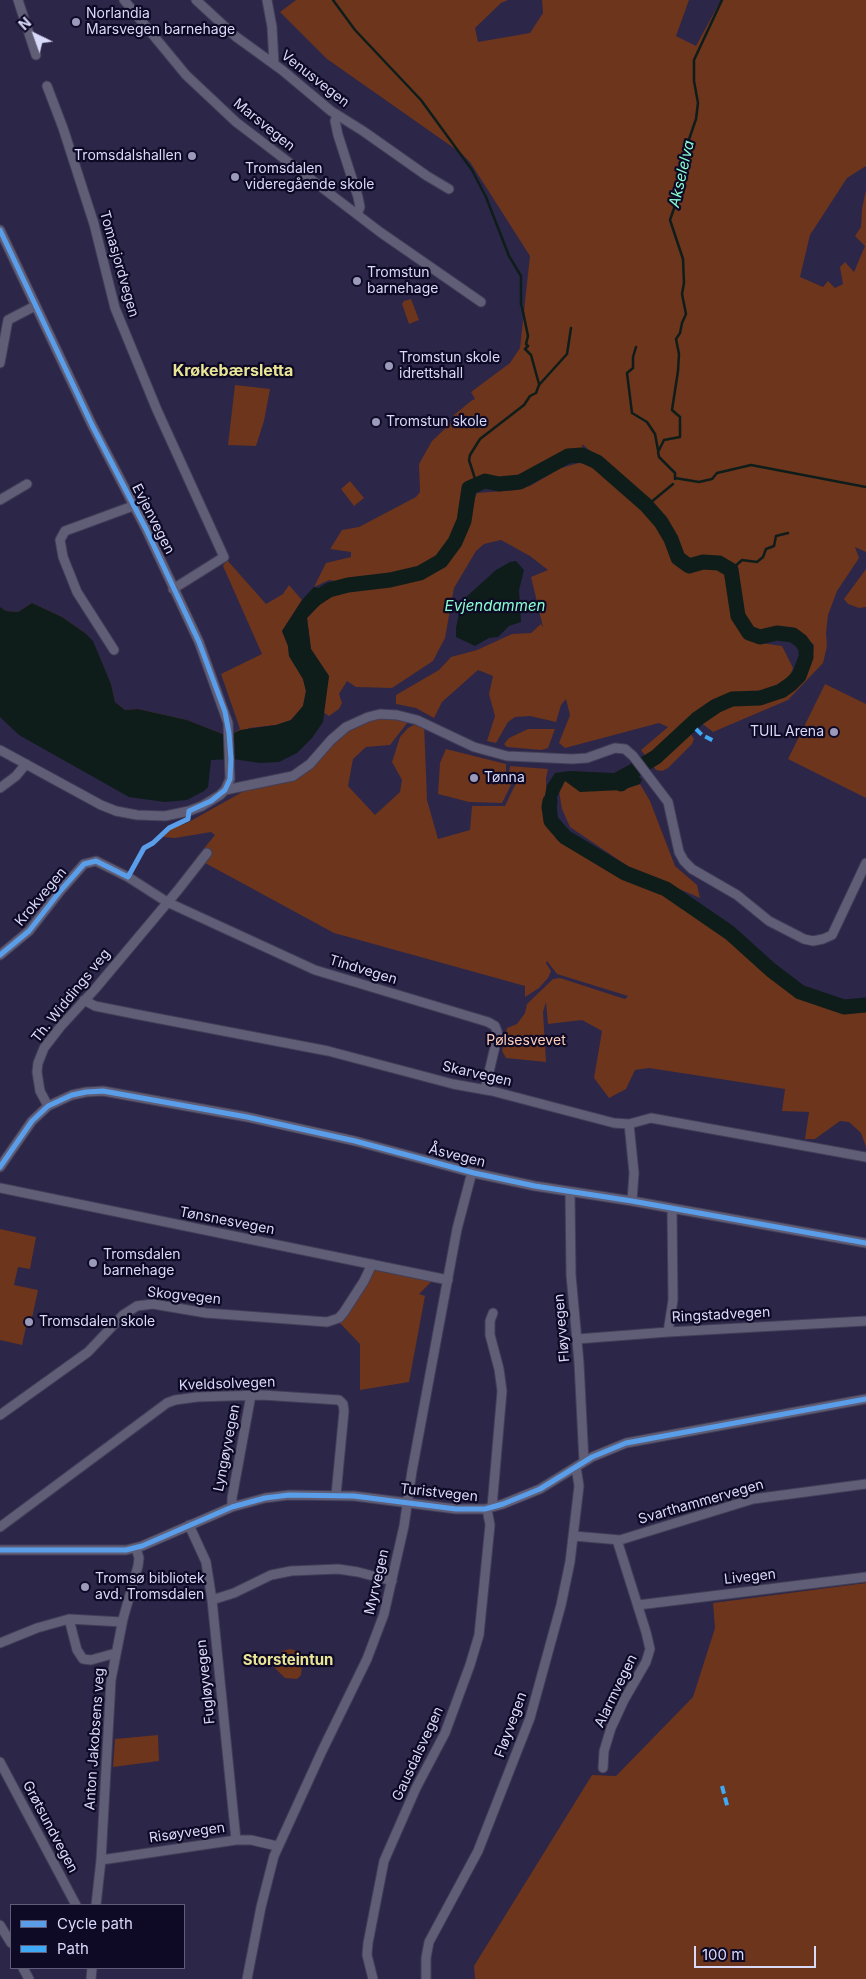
<!DOCTYPE html>
<html>
<head>
<meta charset="utf-8">
<style>
  body { margin:0 }
  #map { position:relative; width:866px; height:1979px; overflow:hidden; background:#2c2648; font-family:Inter,sans-serif }
  canvas { display:block }
  .legend { position:absolute; left:10px; top:1904px; width:175px; height:65px; box-sizing:border-box; background:#0e0a25; border:1px solid #5f5d7a; margin:0; padding:6px 9px; list-style:none; font-size:15px; color:#d9d9f9 }
  .legend li { display:flex; align-items:center; gap:10px; height:25px }
  .legend b { width:25px; border:1px solid #5f5d7a }
  .north { position:absolute; left:10px; top:10px; width:50px; height:50px; -webkit-text-stroke:4px #0e0a25; paint-order:stroke; rotate:318deg; font-size:14px; font-weight:700; line-height:20px; text-align:center; color:#d9d9f9 }
  .north::after { content:''; display:block; margin:auto; width:18px; height:22px; background:#d9d9f9; clip-path:polygon(50% 0,100% 100%,50% 72%,0 100%) }
  .scale { position:absolute; left:694px; top:1946px; width:122px; height:22px; box-sizing:border-box; border:2px solid #d9d9f9; border-top:0; padding-left:6px; font-size:15px; line-height:18px; white-space:nowrap; color:#d9d9f9; -webkit-text-stroke:4px #0e0a25; paint-order:stroke }
</style>
</head>
<body>
<div id="map">
<canvas width="866" height="1979"></canvas>
<ul class="legend">
<li><b style="height:6px;background:#5a9eea"></b>Cycle path</li>
<li><b style="height:6px;background:#3fa9f5"></b>Path</li>
</ul>
<div class="north">N</div>
<div class="scale">100 m</div>
</div>
<script>
const context = document.querySelector('canvas').getContext('2d');
context.lineJoin = 'round';
function paint(path, color) { context.fillStyle = color; context.fill(path, 'evenodd'); }
const shape = rows => new Path2D(rows.map(r => 'M' + r).join(''));
function strokePath(path, color, width, dash) { context.strokeStyle = color; context.lineWidth = width; context.lineCap = dash ? 'butt' : 'round'; context.setLineDash(dash || []); context.stroke(path); }
function write(font, color, halo, rows, align = 'center') {
  context.font = font + ' Inter,sans-serif'; context.lineWidth = 4.5; context.setLineDash([]); context.textBaseline = 'middle'; context.strokeStyle = halo; context.fillStyle = color; for (const [text, x, y, turn = 0] of rows) {
    context.save(); context.translate(x, y); context.rotate((+turn || 0) * Math.PI / 180); context.textAlign = isNaN(turn) ? turn : align; if (halo) context.strokeText(text, 0, 0); context.fillText(text, 0, 0); context.restore();
  }
}
paint(shape([
  [296,0,508,0,501,3,475,28,478,42,530,33,543,13,542,0,689,0,676,36,696,46,721,0,866,0,866,166,847,178,810,235,800,277,823,287,828,281,835,288,843,284,840,267,845,262,854,272,865,246,855,236,861,227,862,209,866,190,866,552,855,547,859,558,837,591,828,615,826,633,827,646,823,663,788,700,713,732,700,722,719,710,733,706,762,704,784,697,802,679,812,659,814,645,798,630,780,628,763,629,754,642,782,646,793,668,790,675,775,689,726,694,699,709,685,724,694,739,692,744,668,768,662,771,656,770,641,750,668,727,659,723,565,748,559,743,570,715,566,699,561,705,556,722,530,716,515,717,508,722,496,743,487,741,495,716,489,694,493,676,478,670,442,702,434,718,416,708,396,704,396,695,439,670,451,657,477,650,512,634,531,633,541,624,543,627,531,577,548,570,530,556,501,540,484,544,476,551,454,588,445,638,433,661,392,688,356,687,347,681,339,694,342,703,339,709,329,716,323,712,329,676,311,649,307,618,332,592,411,577,442,562,462,531,477,493,516,490,530,486,561,468,579,463,588,465,598,468,645,510,668,546,677,539,655,506,582,444,583,454,568,456,519,481,499,483,484,480,468,487,463,520,454,541,441,559,420,571,391,578,349,583,329,580,314,587,326,563,351,557,351,552,330,549,342,530,359,527,416,497,420,492,419,464,432,441,451,423,454,415,471,401,475,399,471,392,510,363,520,348,530,256,470,162,461,153,327,59,280,12],
  [411,299,419,320,409,324,402,304,404,301],
  [235,385,270,389,264,421,256,446,228,445],
  [350,481,364,498,354,506,341,489],
  [227,560,266,604,283,594,289,585,302,600,282,631,288,646,289,656,303,679,306,691,303,706,291,720,276,725,249,728,184,769,0,607,6,611,18,612,32,603,62,617,85,633,94,645,111,684,115,702,125,710,138,709,187,720,225,735,232,734,240,729,221,674,262,654,223,566],
  [866,569,866,607,859,608,848,604,844,599],
  [825,684,866,704,866,798,788,759],
  [392,718,408,722,390,745,366,747,353,759,348,786,375,815,400,792,402,780,392,762,400,737,408,728,419,722,424,723,427,800,438,839,470,830,472,806,505,806,516,783,509,772,510,766,548,769,546,778,547,822,557,840,623,879,662,893,698,916,728,936,801,993,845,1007,866,1006,866,1147,861,1133,849,1122,840,1121,815,1139,805,1139,809,1112,782,1111,785,1089,649,1068,635,1070,626,1089,609,1098,594,1078,602,1031,582,1020,548,1024,546,1002,543,1012,546,1062,506,1058,502,1051,507,1028,517,1024,525,1013,527,1004,553,979,560,978,625,999,628,996,557,974,547,961,546,963,551,971,548,978,539,988,525,997,525,986,334,933,196,858,215,835,211,832,175,838,163,837,170,829,187,823,244,791,283,783,299,778,314,766,339,736,358,724,378,719],
  [528,729,555,729,548,748,541,750,507,747,504,744,509,738],
  [446,749,506,764,506,773,512,783,502,803,469,802,438,794,440,763],
  [565,780,622,790,640,784,650,801,675,866,697,885,700,898,629,867,570,827,562,809,559,791],
  [0,1229,36,1237,30,1269,18,1267,14,1285,38,1290,32,1318,28,1318,22,1345,0,1340],
  [374,1268,434,1279,419,1294,425,1296,409,1382,360,1390,360,1344,338,1321],
  [866,1583,866,1979,475,1979,474,1966,592,1775,616,1776,693,1697,715,1628,713,1603],
  [290,1649,301,1652,303,1655,301,1675,297,1679,285,1678,274,1667,278,1656,282,1651],
  [158,1735,159,1761,113,1767,115,1739]
]), '#6c351c');
paint(shape([
  [516,561,524,570,519,590,521,622,509,626,498,637,489,638,475,646,456,637,456,628,461,604,465,598,496,570,510,562],
  [314,587,329,590,332,592,307,618,311,649,329,676,323,722,312,738,297,753,279,762,260,763,233,759,211,760,208,787,204,791,187,800,165,802,129,797,19,735,0,717,0,607,6,611,18,612,32,603,62,617,85,633,93,641,111,684,115,702,125,710,138,709,187,720,225,735,232,734,240,730,276,725,291,720,303,706,306,691,303,679,289,656,288,646,282,631,302,600],
  [629,765,642,780,640,784,622,790,580,792,565,781,556,799,557,819,565,837,551,821,545,806,545,795,547,785,555,773,570,771,614,773]
]), '#0f1d1a');
strokePath(shape([
  [333,0,355,30,421,100,472,170,486,197,509,256,521,276,521,305],
  [522,307,528,336,526,344,528,346,525,349,531,355,539,384],
  [636,347,633,357,633,368,627,373,632,413,647,422,655,434,658,450],
  [675,478,699,482,712,479,717,473,751,465,866,487],
  [675,479,675,473,659,457,658,452,664,440,680,437,680,417,672,410,678,371,679,354,676,339,680,333,682,323,686,314,682,294,684,283,683,259,670,220,678,197,684,154,696,119,698,103,694,81,694,60,722,0],
  [477,485,469,460,470,455,480,439,524,405,530,396,536,393,539,385,567,354,571,328],
  [644,504,650,503,673,484],
  [731,570,742,560,757,562,763,557,766,549,774,546,776,536,788,533]
]), '#0f1d1a', 2.5);
strokePath(shape([
  [312,601,329,590,348,585,390,580,420,573,441,561,455,542,464,521,469,488,485,481,499,484,520,482,568,456,582,455,597,462,646,505,661,522,671,539,678,558,689,566,703,562,719,563,731,570,738,616,749,633,760,637,777,633,793,635,801,641,806,648,806,657,799,676,791,684,781,691,760,698,732,699,716,706,697,719,656,757,636,769,621,784],
  [550,801,549,807,551,821,565,837,625,873,666,889,730,933,771,970,800,992,844,1007,866,1005]
]), '#0f1d1a', 15);
const minor = shape([
  [18,0,36,55],
  [124,0,186,75,236,122,380,232,481,302],
  [196,0,235,36,282,70,331,111,363,131,427,176,449,189],
  [267,0,272,27,274,64],
  [47,86,63,128,94,224,115,308,157,410,224,557,173,589],
  [337,115,335,121,338,135,358,197,360,207,357,214],
  [0,230,92,425,146,529,199,642,228,723,230,779,225,790,220,795,202,806,189,811,165,816,137,815,116,811,101,805,0,750],
  [0,363,8,320,35,306],
  [0,500,27,484],
  [114,650,77,592,63,557,60,540,65,531,133,506],
  [0,788,16,776,26,764],
  [225,790,293,776,310,764,331,740,346,727,368,717,380,714,397,715,417,720,474,747,507,756,572,759,587,758,615,748,625,749,633,756,668,802,679,852,684,861,692,869,737,895,769,921,804,939,813,941,823,939,832,935,866,863],
  [0,955,29,931,61,890,84,864,96,861,128,877,167,902,315,970,488,1022,495,1026,498,1034,485,1089],
  [84,1000,95,1006,140,1015,328,1051,453,1084,492,1091,614,1123,629,1124,651,1118,866,1157],
  [48,1106,40,1091,37,1072,38,1063,44,1048,61,1026,95,989,178,890,207,853],
  [629,1124,634,1173,632,1201],
  [0,1167,32,1121,48,1106,72,1095,86,1092,103,1091,247,1117,355,1141,474,1173,535,1186,632,1201,866,1243],
  [0,1188,448,1280],
  [570,1193,571,1275,579,1363,584,1462],
  [668,1332,673,1300,672,1209],
  [577,1339,668,1332,866,1321],
  [0,1415,88,1352,123,1315,137,1306,153,1304,206,1313,327,1322,339,1318,344,1312,364,1281,372,1264],
  [232,1507,232,1498,251,1395],
  [492,1507,502,1391,499,1369,490,1335,490,1321,493,1313],
  [189,1525,206,1562,212,1600,236,1840],
  [0,1527,167,1403,175,1400,197,1397,262,1395,339,1400,343,1404,344,1411,336,1495],
  [574,1536,620,1540,753,1499,866,1484],
  [0,1550,126,1550,142,1546,232,1507,265,1498,289,1495,354,1496,456,1509,485,1509,503,1504,540,1489,592,1457,626,1443,866,1399],
  [212,1600,234,1593,271,1575,291,1571,338,1569,358,1572,392,1581],
  [638,1605,866,1577],
  [69,1619,77,1650,83,1659,91,1660,116,1653],
  [0,1643,37,1628,69,1619,122,1622],
  [0,1762,76,1905],
  [603,1768,604,1751,611,1728,624,1700,646,1662,650,1649,646,1632,617,1540],
  [101,1860,236,1840,251,1840,277,1846],
  [96,1905,101,1860,111,1680,123,1619,138,1566,139,1558,136,1548],
  [0,1925,11,1943],
  [23,1968,29,1979],
  [91,1979,92,1968],
  [247,1979,261,1907,274,1856,322,1751,367,1659,384,1614,404,1526,412,1471,457,1229,472,1172],
  [373,1979,367,1955,368,1943,384,1861,416,1788,445,1733,470,1665,479,1635,490,1525,487,1509],
  [426,1979,426,1958,429,1942,478,1851,530,1718,561,1605,570,1562,579,1486,576,1467]
]);
strokePath(minor, '#423e58', 11);
strokePath(minor, '#605d76', 9);
strokePath(shape([
  [696,729,702,735,714,741],
  [722,1786,728,1809]
]), '#3fa9f5', 4, [8, 4]);
strokePath(shape([
  [0,230,92,425,146,529,199,642,225,712,229,733,231,759,230,779,225,790,211,801,189,811,188,819,169,828,153,843,144,848,128,877,96,861,84,864,61,890,29,931,0,955],
  [0,1167,32,1121,48,1106,72,1095,86,1092,103,1091,247,1117,355,1141,474,1173,535,1186,632,1201,866,1243],
  [0,1550,126,1550,142,1546,232,1507,265,1498,289,1495,354,1496,456,1509,485,1509,503,1504,540,1489,592,1457,626,1443,866,1399]
]), '#5a9eea', 5);
for (const [x, y, r, color] of [
  [76,22,5,"#9c9abb"],
  [192,156,5,"#9c9abb"],
  [235,177,5,"#9c9abb"],
  [357,281,5,"#9c9abb"],
  [389,366,5,"#9c9abb"],
  [376,422,5,"#9c9abb"],
  [834,732,5,"#9c9abb"],
  [474,778,5,"#9c9abb"],
  [93,1263,5,"#9c9abb"],
  [29,1322,5,"#9c9abb"],
  [85,1587,5,"#9c9abb"]
]) { const dot = new Path2D(); dot.arc(x, y, r, 0, 2 * Math.PI); context.fillStyle = color; context.fill(dot); strokePath(dot, '#0e0a25', 2); }
write('14px', '#d9d9f9', '#0e0a25', [
  ["Norlandia",86,14],
  ["Marsvegen barnehage",86,30],
  ["Tromsdalshallen",182,156,"right"],
  ["Tromsdalen",245,169],
  ["videregående skole",245,185],
  ["Tromstun",367,273],
  ["barnehage",367,289],
  ["Tromstun skole",399,358],
  ["idrettshall",399,374],
  ["Tromstun skole",386,422],
  ["TUIL Arena",824,732,"right"],
  ["Tønna",484,778],
  ["Tromsdalen",103,1255],
  ["barnehage",103,1271],
  ["Tromsdalen skole",39,1322],
  ["Tromsø bibliotek",95,1579],
  ["avd. Tromsdalen",95,1595]
], 'left');
write('14px', '#d9d9f9', '#0e0a25', [
  ["Venusvegen",315,79,38],
  ["Marsvegen",264,125,39],
  ["Tomasjordvegen",119,264,74],
  ["Evjenvegen",153,519,63],
  ["Krokvegen",41,897,-50],
  ["Tindvegen",363,970,17],
  ["Th. Widdings veg",71,996,-51],
  ["Skarvegen",477,1074,13],
  ["Åsvegen",457,1156,14],
  ["Tønsnesvegen",227,1221,11],
  ["Skogvegen",184,1296,6],
  ["Ringstadvegen",721,1315,-3],
  ["Fløyvegen",562,1328,-95],
  ["Kveldsolvegen",227,1384,-2],
  ["Lyngøyvegen",227,1448,-79],
  ["Turistvegen",439,1493,6],
  ["Svarthammervegen",701,1502,-16],
  ["Livegen",750,1577,-6],
  ["Myrvegen",377,1582,-77],
  ["Fugløyvegen",206,1682,-96],
  ["Alarmvegen",616,1691,-64],
  ["Fløyvegen",511,1725,-70],
  ["Anton Jakobsens veg",95,1739,-86],
  ["Gausdalsvegen",418,1754,-65],
  ["Grøtsundvegen",50,1827,62],
  ["Risøyvegen",187,1833,-8]
]);
write('14px', '#ffceb8', '#0e0a25', [
  ["Pølsesvevet",526,1041]
]);
write('italic 15px', '#88fecf', '#0e0a25', [
  ["Akselelva",682,174,-77],
  ["Evjendammen",495,606]
]);
write('bold 15px', '#eae596', '#0e0a25', [
  ["Storsteintun",288,1660]
]);
write('bold 16px', '#eae596', '#0e0a25', [
  ["Krøkebærsletta",233,371]
]);
</script>
</body>
</html>
